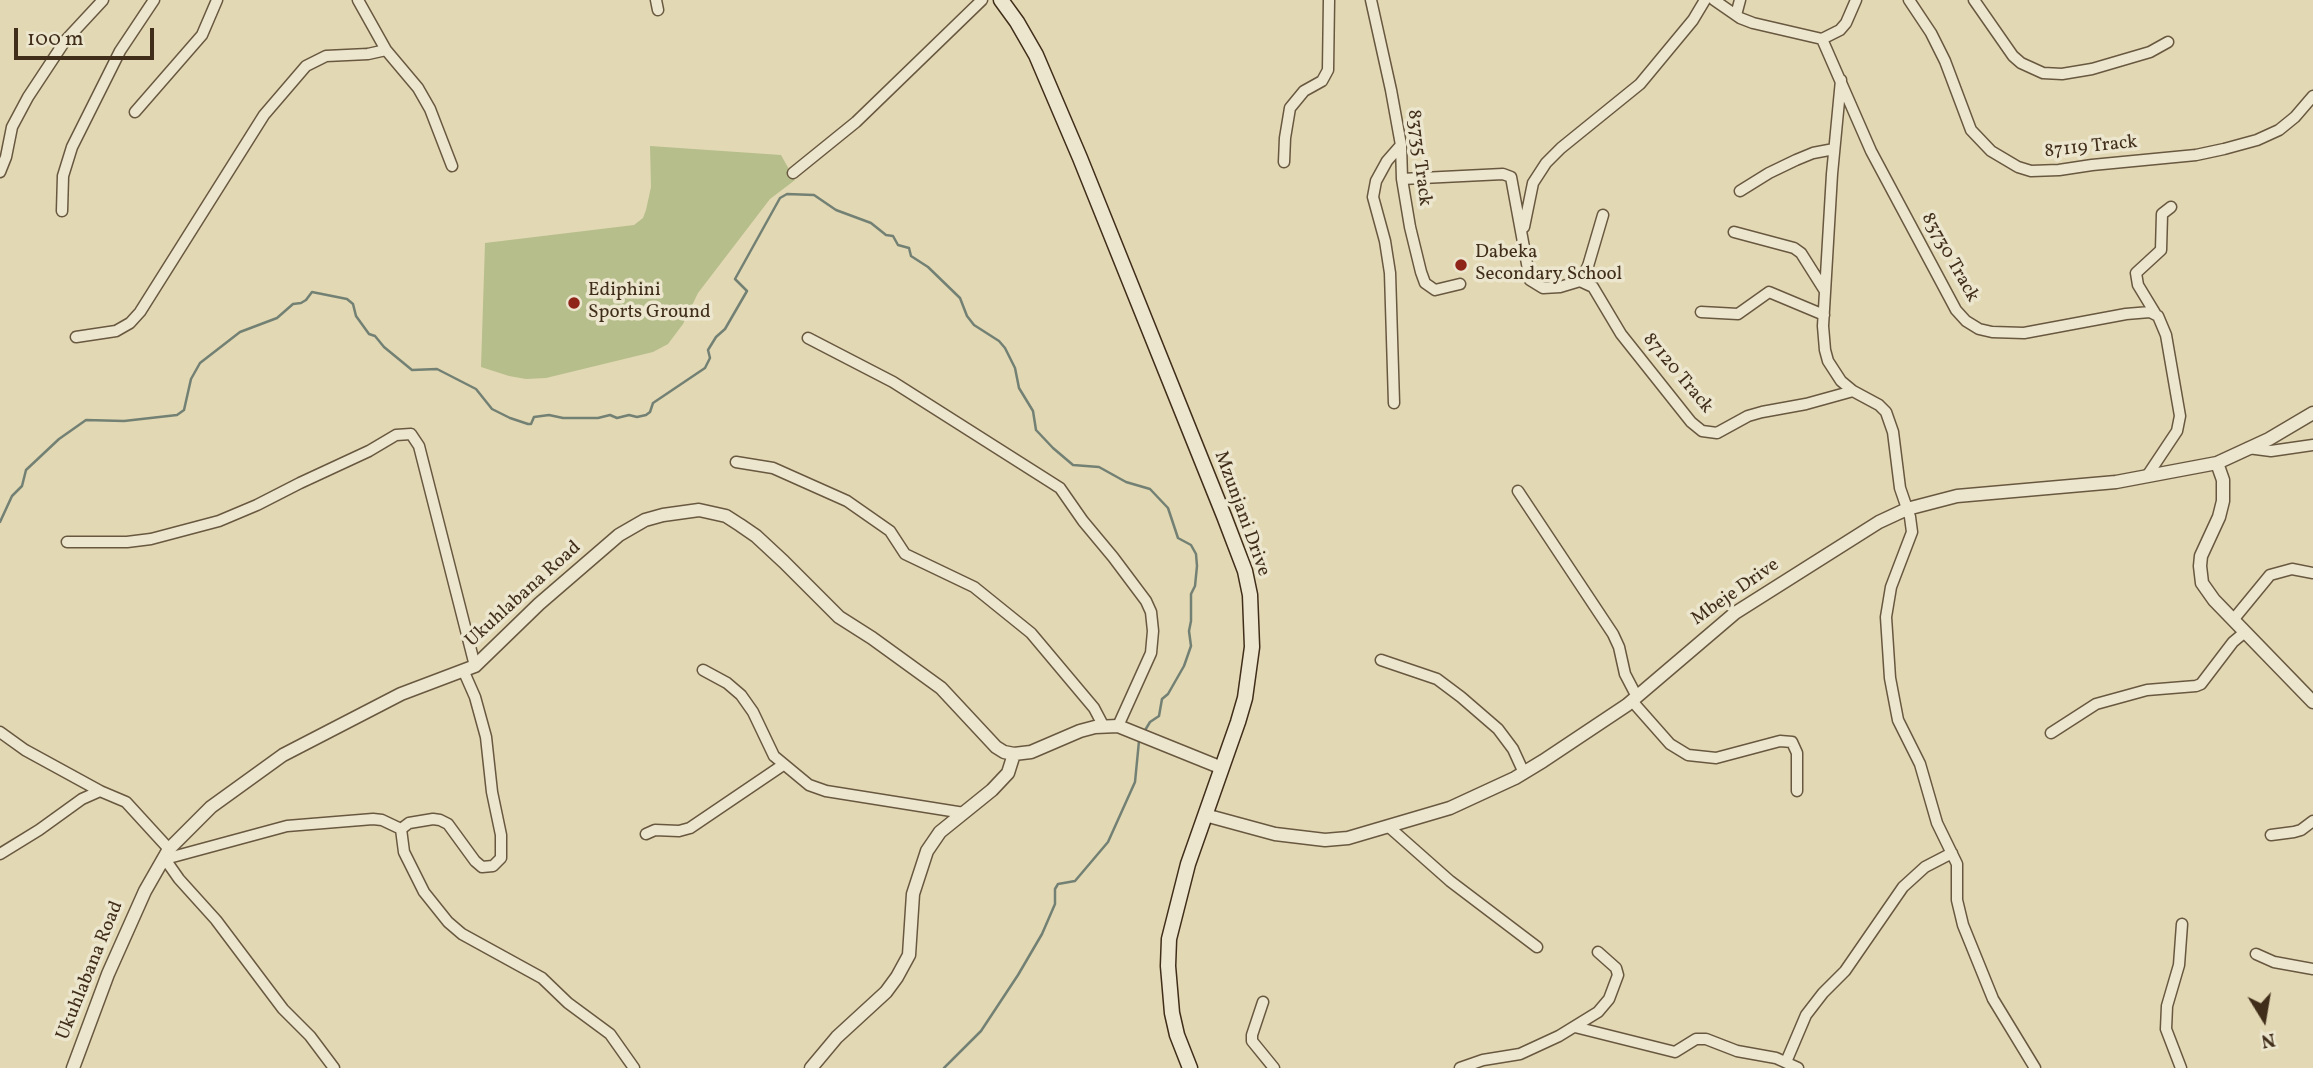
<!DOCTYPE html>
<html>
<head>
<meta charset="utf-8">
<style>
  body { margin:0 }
  #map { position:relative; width:2313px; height:1068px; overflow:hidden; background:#e2d8b4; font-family:Vollkorn,serif }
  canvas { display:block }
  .north { position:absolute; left:2229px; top:984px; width:70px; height:70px; -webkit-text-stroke:5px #ece6ce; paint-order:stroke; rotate:169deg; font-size:19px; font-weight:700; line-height:28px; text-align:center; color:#412e1a }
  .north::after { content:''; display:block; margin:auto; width:24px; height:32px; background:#412e1a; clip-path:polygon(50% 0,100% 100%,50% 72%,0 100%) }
  .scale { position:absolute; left:14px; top:28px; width:140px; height:32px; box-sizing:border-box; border:4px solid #412e1a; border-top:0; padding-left:9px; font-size:21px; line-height:24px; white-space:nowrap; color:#412e1a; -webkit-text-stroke:5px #ece6ce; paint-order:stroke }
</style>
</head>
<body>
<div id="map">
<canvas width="2313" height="1068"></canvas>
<div class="north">N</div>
<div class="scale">100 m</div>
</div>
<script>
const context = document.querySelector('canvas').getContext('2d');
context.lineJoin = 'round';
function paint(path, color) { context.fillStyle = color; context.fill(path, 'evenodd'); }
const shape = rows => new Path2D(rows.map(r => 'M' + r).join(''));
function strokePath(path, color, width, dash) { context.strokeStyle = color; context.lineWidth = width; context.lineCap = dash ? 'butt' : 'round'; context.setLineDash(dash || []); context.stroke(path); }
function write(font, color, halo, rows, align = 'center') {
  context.font = font + ' Vollkorn,serif'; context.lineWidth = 7; context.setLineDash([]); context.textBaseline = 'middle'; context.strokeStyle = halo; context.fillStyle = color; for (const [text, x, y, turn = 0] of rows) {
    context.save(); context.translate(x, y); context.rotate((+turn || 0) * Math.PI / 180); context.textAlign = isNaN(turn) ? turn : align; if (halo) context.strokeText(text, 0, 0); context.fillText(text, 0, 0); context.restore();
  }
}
paint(shape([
  [650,146,781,155,795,180,770,199,698,293,683,324,668,344,653,352,546,378,526,379,509,376,481,367,485,243,634,225,643,218,646,210,651,187]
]), '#b6be8b');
strokePath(shape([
  [0,522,12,496,22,486,26,470,59,439,86,420,124,421,177,415,184,410,191,379,200,363,240,332,277,318,293,304,301,303,306,300,312,292,347,299,353,304,356,316,369,334,375,336,384,347,412,370,437,369,476,389,492,409,510,418,528,424,531,424,534,417,549,415,563,418,598,418,610,415,617,418,629,415,637,417,646,415,650,412,653,403,705,368,710,358,708,350,716,337,725,329,747,291,735,279,780,198,787,194,814,195,836,210,871,223,886,235,893,236,898,245,909,248,911,256,928,267,960,298,967,316,974,325,999,341,1005,348,1015,368,1019,388,1033,411,1036,430,1053,448,1073,465,1099,467,1126,482,1150,489,1168,508,1178,538,1191,545,1196,554,1197,566,1195,586,1191,594,1191,621,1189,631,1191,646,1184,666,1168,694,1162,699,1159,716,1150,722,1144,732],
  [944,1068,981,1031,1018,975,1042,934,1055,904,1055,889,1058,884,1075,881,1108,842,1135,782,1139,741]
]), '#738174', 2.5);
const minor = shape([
  [358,0,386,50,418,88,430,109,452,166],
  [656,0,658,10],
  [1371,0,1391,90,1401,145,1402,179,1410,227,1421,272,1425,283,1435,290,1460,284],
  [1714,0,1740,18,1753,23,1822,39,1840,30,1846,23,1856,0],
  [1909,0,1931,33,1945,61,1971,130,1991,151,2018,167,2031,171,2059,170,2092,165,2196,155,2224,149,2257,140,2279,130,2295,117,2313,96],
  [1974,0,2013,56,2021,63,2043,73,2062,74,2092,69,2150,52,2168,42],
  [1736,15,1740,0],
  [1822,39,1871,151,1956,310,1966,321,1979,329,1992,332,2024,333,2126,314,2150,312,2158,316,2166,335,2180,416,2177,431,2147,476],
  [1841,80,1832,174,1823,326,1825,350,1828,361,1841,381,1853,391,1879,405,1886,412,1893,432,1900,488,1910,517,1912,532,1891,587,1886,617,1890,678,1898,720,1920,764,1937,823,1957,864,1957,900,1963,925,1993,999,2035,1068],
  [135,112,202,35,217,0],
  [1284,162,1285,138,1290,108,1304,91,1322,81,1328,70,1329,0],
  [0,172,6,157,12,127,28,97,65,41,103,0],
  [793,173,856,122,982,0],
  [1402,179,1503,174,1511,177,1530,280,1543,288,1560,287,1580,281,1593,287,1621,334,1691,422,1702,431,1717,433,1748,416,1762,412,1806,404,1853,391],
  [1740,191,1769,173,1796,160,1813,153,1834,149],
  [62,211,63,176,72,147,120,51,154,0],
  [1524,227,1533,183,1546,163,1561,148,1640,84,1693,20,1705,0],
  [1734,232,1794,248,1801,253,1825,291],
  [1580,281,1588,266,1603,215],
  [1701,312,1738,314,1769,292,1824,315],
  [2155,313,2138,285,2136,273,2161,250,2162,214,2171,207],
  [76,337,116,331,130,323,140,312,264,115,306,66,326,56,368,54,386,50],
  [808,338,893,382,1060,488,1083,521,1113,557,1146,601,1151,612,1153,631,1151,653,1118,726],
  [1394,403,1390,273,1385,241,1373,197,1376,181,1387,161,1401,145],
  [2248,448,2271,451,2313,445],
  [736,462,773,468,847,501,890,531,905,554,974,587,1031,633,1094,708,1104,727],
  [1518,491,1613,634,1619,647,1625,674,1637,697],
  [67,542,127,542,151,539,219,521,257,505,300,483,369,451,396,435,411,434,419,446,475,666],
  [2233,620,2270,575,2292,569,2313,573],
  [1381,660,1437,679,1461,697,1498,729,1513,749,1524,773],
  [703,670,727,683,741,695,753,712,774,756,809,785,826,791,964,813],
  [464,672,475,697,486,737,492,792,501,835,501,858,493,866,482,867,475,861,448,824,440,820,433,819,409,823,401,829,404,852,424,892,448,922,462,934,542,978,568,1003,610,1034,634,1068],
  [1632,701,1670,744,1688,755,1716,758,1780,741,1792,742,1797,753,1797,791],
  [0,732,25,750,100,791],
  [2051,733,2096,704,2147,690,2196,686,2201,684,2233,642,2245,632],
  [1389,827,1450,881,1537,947],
  [646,834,655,830,679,831,690,828,783,765],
  [2271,835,2294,832,2301,830,2313,821],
  [0,854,39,830,82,799,100,791,126,802,169,849],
  [2256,954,2274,962,2313,969],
  [1263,1002,1252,1035,1252,1041,1274,1068],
  [1575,1027,1675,1052,1696,1039,1706,1039,1737,1051,1776,1058,1798,1068],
  [1786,1062,1806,1015,1823,993,1845,971,1903,887,1925,867,1952,853],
  [334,1068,310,1036,283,1009,216,920,179,879,165,859,287,826,373,819,382,820,401,829],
  [1460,1068,1483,1060,1520,1054,1559,1036,1598,1012,1609,999,1618,975,1616,968,1598,952],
  [2181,1068,2166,1029,2167,1006,2179,965,2182,924]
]);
const tertiary = shape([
  [2217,463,2223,480,2223,501,2219,517,2201,556,2200,566,2202,583,2214,600,2313,702],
  [1205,815,1275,834,1325,840,1348,838,1450,808,1515,778,1543,761,1627,705,1735,613,1879,522,1907,509,1957,496,2116,482,2217,463,2269,439,2313,413],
  [73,1068,108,974,145,891,169,849,211,807,283,755,401,694,475,666,539,604,619,535,645,520,663,515,699,510,726,516,740,525,756,536,784,562,839,617,872,638,941,688,996,747,1004,752,1014,754,1031,752,1080,731,1095,727,1118,726,1222,768],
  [811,1068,837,1037,886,992,897,977,909,955,913,894,927,851,940,832,992,790,1008,773,1014,754]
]);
const secondary = shape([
  [1001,0,1017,22,1036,55,1080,158,1224,516,1245,571,1250,595,1252,647,1245,698,1238,722,1188,864,1169,939,1168,966,1172,1013,1177,1035,1190,1068]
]);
strokePath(minor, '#695840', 13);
strokePath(tertiary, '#695840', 15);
strokePath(secondary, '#412e1a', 17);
strokePath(minor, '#ece6ce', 10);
strokePath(tertiary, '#ece6ce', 12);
strokePath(secondary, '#ece6ce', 14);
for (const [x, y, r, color] of [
  [1461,265,7,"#8f2418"],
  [574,303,7,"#8f2418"]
]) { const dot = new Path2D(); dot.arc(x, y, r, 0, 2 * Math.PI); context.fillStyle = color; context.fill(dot); strokePath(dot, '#ece6ce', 2.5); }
write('19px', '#412e1a', '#ece6ce', [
  ["87119 Track",2091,148,-6],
  ["83735 Track",1418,158,83],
  ["83730 Track",1949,258,61],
  ["87120 Track",1677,374,50],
  ["Mzunjani Drive",1241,514,70],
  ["Mbeje Drive",1736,593,-35],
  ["Ukuhlabana Road",524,595,-42],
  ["Ukuhlabana Road",91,971,-68]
]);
write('19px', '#412e1a', '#ece6ce', [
  ["Dabeka",1475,254],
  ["Secondary School",1475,276],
  ["Ediphini",588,292],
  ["Sports Ground",588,314]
], 'left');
</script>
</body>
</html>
